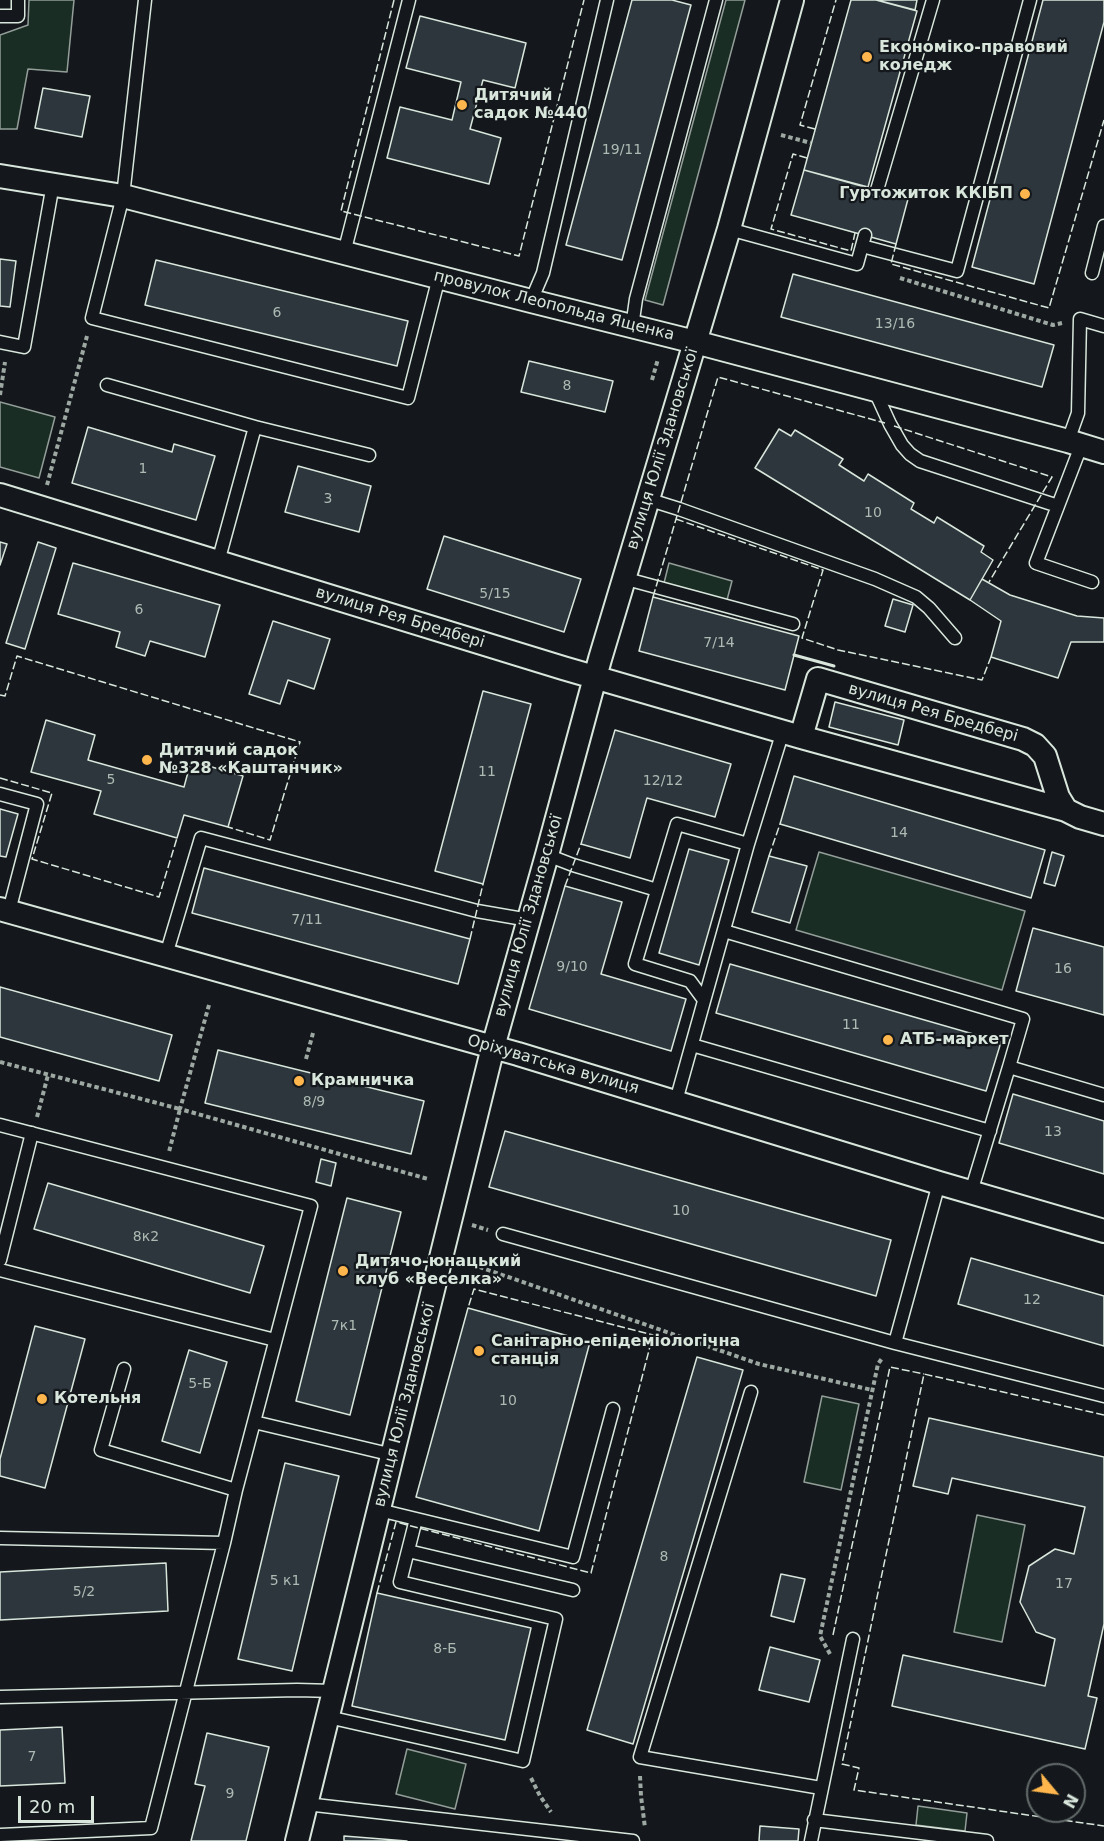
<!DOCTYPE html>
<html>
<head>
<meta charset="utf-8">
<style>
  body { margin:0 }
  #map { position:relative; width:1104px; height:1841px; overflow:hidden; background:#14181c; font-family:"DejaVu Sans",sans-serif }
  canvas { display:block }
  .north { position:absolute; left:1026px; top:1763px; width:60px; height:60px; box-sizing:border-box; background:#14181c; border:2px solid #626a69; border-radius:50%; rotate:119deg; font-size:16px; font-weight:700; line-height:24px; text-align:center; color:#d8e6dc }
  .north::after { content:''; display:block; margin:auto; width:21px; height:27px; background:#ffb74d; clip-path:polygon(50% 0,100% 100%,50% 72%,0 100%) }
  .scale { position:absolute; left:18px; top:1796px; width:76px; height:27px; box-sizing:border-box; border:3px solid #d8e6dc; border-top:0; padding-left:8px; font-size:18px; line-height:21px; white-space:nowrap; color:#d8e6dc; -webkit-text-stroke:4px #14181c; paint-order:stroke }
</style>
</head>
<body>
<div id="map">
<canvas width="1104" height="1841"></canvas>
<div class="north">N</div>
<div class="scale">20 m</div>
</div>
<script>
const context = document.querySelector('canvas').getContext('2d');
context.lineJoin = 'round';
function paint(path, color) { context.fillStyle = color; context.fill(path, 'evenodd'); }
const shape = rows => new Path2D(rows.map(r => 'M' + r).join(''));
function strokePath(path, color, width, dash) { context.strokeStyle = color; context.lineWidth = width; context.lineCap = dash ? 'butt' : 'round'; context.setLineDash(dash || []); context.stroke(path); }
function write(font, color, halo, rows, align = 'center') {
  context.font = font + ' "DejaVu Sans",sans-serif'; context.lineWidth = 4.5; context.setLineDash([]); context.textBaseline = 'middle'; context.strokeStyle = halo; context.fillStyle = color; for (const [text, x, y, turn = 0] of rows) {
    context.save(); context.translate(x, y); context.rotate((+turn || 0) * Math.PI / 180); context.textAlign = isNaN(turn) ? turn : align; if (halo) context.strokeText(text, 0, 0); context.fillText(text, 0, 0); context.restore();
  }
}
const green = shape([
  [29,0,74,0,67,72,28,69,17,129,0,129,0,35,28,25,29,0],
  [726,0,745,0,663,305,645,300,726,0],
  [0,402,55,417,39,478,0,467,0,402],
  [669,563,732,581,727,600,664,583,669,563],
  [819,852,1025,911,1002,990,796,930,819,852],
  [822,1396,859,1404,841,1490,804,1482,822,1396],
  [977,1515,1025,1525,1002,1642,954,1632,977,1515],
  [407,1749,466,1764,455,1809,396,1794,407,1749],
  [918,1806,967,1813,965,1831,916,1825,918,1806]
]);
paint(green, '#1a2d24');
strokePath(green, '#939e99', 1.5);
const building = shape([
  [632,0,672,0,691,5,622,260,566,245,632,0],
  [851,0,876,0,917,11,868,187,804,170,851,0],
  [877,0,917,0,915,10,877,0],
  [1043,0,1104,0,1104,22,1034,284,972,267,1043,0],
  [420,16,526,43,515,88,483,80,470,129,501,138,489,184,387,158,400,107,452,120,461,82,406,68,420,16],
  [43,88,90,96,82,137,35,128,43,88],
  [804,170,908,199,896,244,791,215,804,170],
  [0,259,16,261,10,307,0,306,0,259],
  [156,260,408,321,397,366,145,305,156,260],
  [793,274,1054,345,1042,387,781,317,793,274],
  [529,361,613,381,605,412,521,392,529,361],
  [88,427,172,452,174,444,215,456,196,520,72,483,88,427],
  [779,429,791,436,795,430,843,459,839,465,864,481,868,474,914,503,911,509,934,523,937,517,984,546,981,552,993,560,970,600,755,468,779,429],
  [298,466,371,486,359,532,285,512,298,466],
  [444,536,581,579,564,632,427,589,444,536],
  [0,542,7,544,0,565,0,542],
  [38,542,56,548,25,649,6,643,38,542],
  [73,563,220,605,205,657,150,641,145,656,116,647,120,632,58,614,73,563],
  [982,579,1010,595,1077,616,1104,618,1104,642,1071,642,1058,678,991,657,1001,621,970,600,982,579],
  [653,597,799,636,785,690,639,651,653,597],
  [893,599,913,605,905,632,885,626,893,599],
  [273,621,330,639,314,689,288,680,280,704,249,694,273,621],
  [483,691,531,704,483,884,435,871,483,691],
  [835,702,904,720,898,745,829,727,835,702],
  [46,720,95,735,88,760,184,787,191,761,243,776,228,827,184,815,177,838,94,814,101,791,31,772,46,720],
  [615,730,731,764,715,817,647,798,630,858,581,844,615,730],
  [794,776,1045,850,1031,898,780,824,794,776],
  [0,809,18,814,6,857,0,856,0,809],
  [689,849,729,860,699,965,659,953,689,849],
  [1052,852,1064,856,1055,886,1044,883,1052,852],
  [769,856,807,866,790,923,752,912,769,856],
  [204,868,470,939,458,984,192,913,204,868],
  [565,886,622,902,601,974,686,999,671,1051,529,1009,565,886],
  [1033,928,1104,947,1104,1015,1016,991,1033,928],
  [730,964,1001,1042,986,1091,716,1013,730,964],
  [0,987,172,1035,159,1081,0,1037,0,987],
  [218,1050,424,1101,411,1154,205,1103,218,1050],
  [1013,1094,1104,1121,1104,1174,999,1143,1013,1094],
  [505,1131,891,1240,876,1296,489,1187,505,1131],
  [321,1159,336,1163,331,1186,316,1182,321,1159],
  [48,1183,264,1246,250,1293,34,1229,48,1183],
  [347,1198,401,1212,350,1415,296,1401,347,1198],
  [971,1258,1104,1296,1104,1346,958,1304,971,1258],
  [468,1308,590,1342,539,1531,416,1497,468,1308],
  [35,1326,85,1339,45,1488,0,1476,0,1459,35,1326],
  [189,1350,227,1362,200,1453,162,1441,189,1350],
  [697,1357,743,1370,633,1744,587,1730,697,1357],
  [929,1418,1104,1457,1104,1624,1088,1696,1097,1698,1085,1749,892,1706,903,1655,1045,1686,1055,1639,1036,1632,1020,1602,1029,1566,1055,1549,1074,1554,1085,1507,952,1478,948,1494,913,1486,929,1418],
  [285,1463,339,1476,292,1671,238,1659,285,1463],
  [166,1563,168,1611,0,1620,0,1572,166,1563],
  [781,1574,805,1579,794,1622,771,1616,781,1574],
  [377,1593,531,1628,505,1740,352,1706,377,1593],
  [770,1647,820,1660,809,1702,759,1690,770,1647],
  [62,1727,65,1783,0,1786,0,1730,62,1727],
  [207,1733,269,1747,246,1841,191,1841,205,1786,195,1784,207,1733],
  [760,1826,799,1829,798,1841,759,1841,760,1826],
  [344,1836,407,1841,344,1841,344,1836]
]);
paint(building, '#2c363c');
strokePath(building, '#d8e6dc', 1.5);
const lane = shape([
  [145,0,123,196,92,318,408,398,439,277],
  [0,16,18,16,18,0],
  [877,190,933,0],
  [729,229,857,264,865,235],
  [862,246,957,271,1030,0],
  [344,253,409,0],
  [1092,273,1104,226],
  [531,301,543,273,607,0],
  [632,327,636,299,716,0],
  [0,342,24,347,53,184],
  [107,385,255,427,218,562],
  [874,389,890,424,902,445,910,454,920,461,1058,506],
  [255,427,369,455],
  [1068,441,1078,413,1080,319,1104,326],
  [1081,446,1036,563,1092,582],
  [647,499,679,509,875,579,916,597,929,608,955,638],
  [623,578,793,624],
  [0,794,37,804,9,911],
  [547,855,573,865,657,890],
  [724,931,1023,1019,1009,1067],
  [166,955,201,838,477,911,529,920],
  [704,1000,690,981,635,964,677,824,748,844],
  [692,1045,990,1131],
  [676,1101,748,844,783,731],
  [0,1125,311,1206,236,1490,224,1543,151,1828,0,1835],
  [971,1192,1009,1067,1104,1095],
  [503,1234,895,1343,1104,1396],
  [0,1260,32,1133],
  [0,1270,275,1340],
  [895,1343,939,1183],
  [124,1369,101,1450,236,1490],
  [751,1392,640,1757,821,1788],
  [254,1422,393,1455],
  [379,1510,573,1557,613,1409],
  [0,1538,224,1543],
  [408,1551,573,1590],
  [0,1697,297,1690,334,1691],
  [328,1717,523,1761,556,1619,400,1582,416,1519],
  [306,1804,633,1841],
  [814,1820,987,1841],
  [811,1841,853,1639]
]);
const street = shape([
  [0,176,123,196,531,301,695,342,1068,441,1104,452],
  [0,495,563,668,801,737,1066,810],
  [801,737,818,679,1023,739,1035,745,1045,756,1058,797,1066,810,1080,817,1104,824],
  [0,909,518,1054,939,1183,1104,1231],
  [297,1841,493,1047,547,855,600,659,729,229,792,0]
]);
strokePath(lane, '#d8e6dc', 15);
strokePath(street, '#d8e6dc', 26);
strokePath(shape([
  [781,135,811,143],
  [900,278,1053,325,1062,323],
  [652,380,658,359],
  [0,395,5,362],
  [47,485,87,336],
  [209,1005,180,1109,428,1179],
  [306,1059,313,1033],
  [0,1062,180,1109,169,1152],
  [37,1117,48,1075],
  [472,1225,488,1230],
  [465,1262,759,1364,872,1390],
  [830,1654,820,1636,878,1364,883,1357],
  [640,1776,641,1796,645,1828],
  [531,1778,540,1796,551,1812]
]), '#9da8a2', 4, [4.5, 3]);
strokePath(lane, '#14181c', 12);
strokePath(street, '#14181c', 22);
strokePath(shape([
  [394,0,341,211,519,256,584,0],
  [815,129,800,125,836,0],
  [807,158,793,154,771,229,851,251,855,233],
  [896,244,891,264,1049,308,1104,120],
  [894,426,1052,477,989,582],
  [676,519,823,570,802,638,838,650,982,680,991,657],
  [653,597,718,377,885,423],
  [0,695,5,696,17,656,300,742,270,840,228,827],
  [0,778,52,793,32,859,159,897,177,838],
  [769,856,780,824],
  [565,886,581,844],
  [470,939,483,884],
  [1104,1415,924,1374,842,1764,859,1768,854,1790,1104,1826],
  [377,1593,396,1522,591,1573,653,1335,474,1289,468,1308],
  [833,1635,890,1367,924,1374]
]), '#d8e6dc', 1.5, [8, 3]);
strokePath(shape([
  [794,655,834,666]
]), '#d8e6dc', 3);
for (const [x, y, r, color] of [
  [867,57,6,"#ffb74d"],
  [462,105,6,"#ffb74d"],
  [1025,194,6,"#ffb74d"],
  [147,760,6,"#ffb74d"],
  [888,1040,6,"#ffb74d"],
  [299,1081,6,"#ffb74d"],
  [343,1271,6,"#ffb74d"],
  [479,1351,6,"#ffb74d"],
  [42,1399,6,"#ffb74d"]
]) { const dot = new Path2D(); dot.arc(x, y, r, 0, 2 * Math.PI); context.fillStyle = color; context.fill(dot); strokePath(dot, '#14181c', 2); }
write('14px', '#adbab4', null, [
  ["19/11",622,150],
  ["6",277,313],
  ["13/16",895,324],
  ["8",567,386],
  ["1",143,469],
  ["3",328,499],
  ["10",873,513],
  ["5/15",495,594],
  ["6",139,610],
  ["7/14",719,643],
  ["11",487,772],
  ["5",111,780],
  ["12/12",663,781],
  ["14",899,833],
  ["7/11",307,920],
  ["9/10",572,967],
  ["16",1063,969],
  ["11",851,1025],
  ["8/9",314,1102],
  ["13",1053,1132],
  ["10",681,1211],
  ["8к2",146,1237],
  ["12",1032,1300],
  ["7к1",344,1326],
  ["5-Б",200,1384],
  ["10",508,1401],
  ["8",664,1557],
  ["5 к1",285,1581],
  ["17",1064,1584],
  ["5/2",84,1592],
  ["8-Б",445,1649],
  ["7",32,1757],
  ["9",230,1794]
]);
write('bold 16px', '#d8e6dc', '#14181c', [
  ["Економіко-правовий",879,48],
  ["коледж",879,66],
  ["Дитячий",474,96],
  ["садок №440",474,114],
  ["Гуртожиток ККІБП",1013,194,"right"],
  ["Дитячий садок",159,751],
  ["№328 «Каштанчик»",159,769],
  ["АТБ-маркет",900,1040],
  ["Крамничка",311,1081],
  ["Дитячо-юнацький",355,1262],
  ["клуб «Веселка»",355,1280],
  ["Санітарно-епідеміологічна",491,1342],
  ["станція",491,1360],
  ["Котельня",54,1399]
], 'left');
write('16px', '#d8e6dc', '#14181c', [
  ["провулок Леопольда Ященка",554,306,14],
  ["вулиця Юлії Здановської",663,449,-73],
  ["вулиця Рея Бредбері",400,618,17],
  ["вулиця Рея Бредбері",933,713,16],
  ["вулиця Юлії Здановської",529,916,-74],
  ["Оріхуватська вулиця",553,1065,16],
  ["вулиця Юлії Здановської",405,1405,-76]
]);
</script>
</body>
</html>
